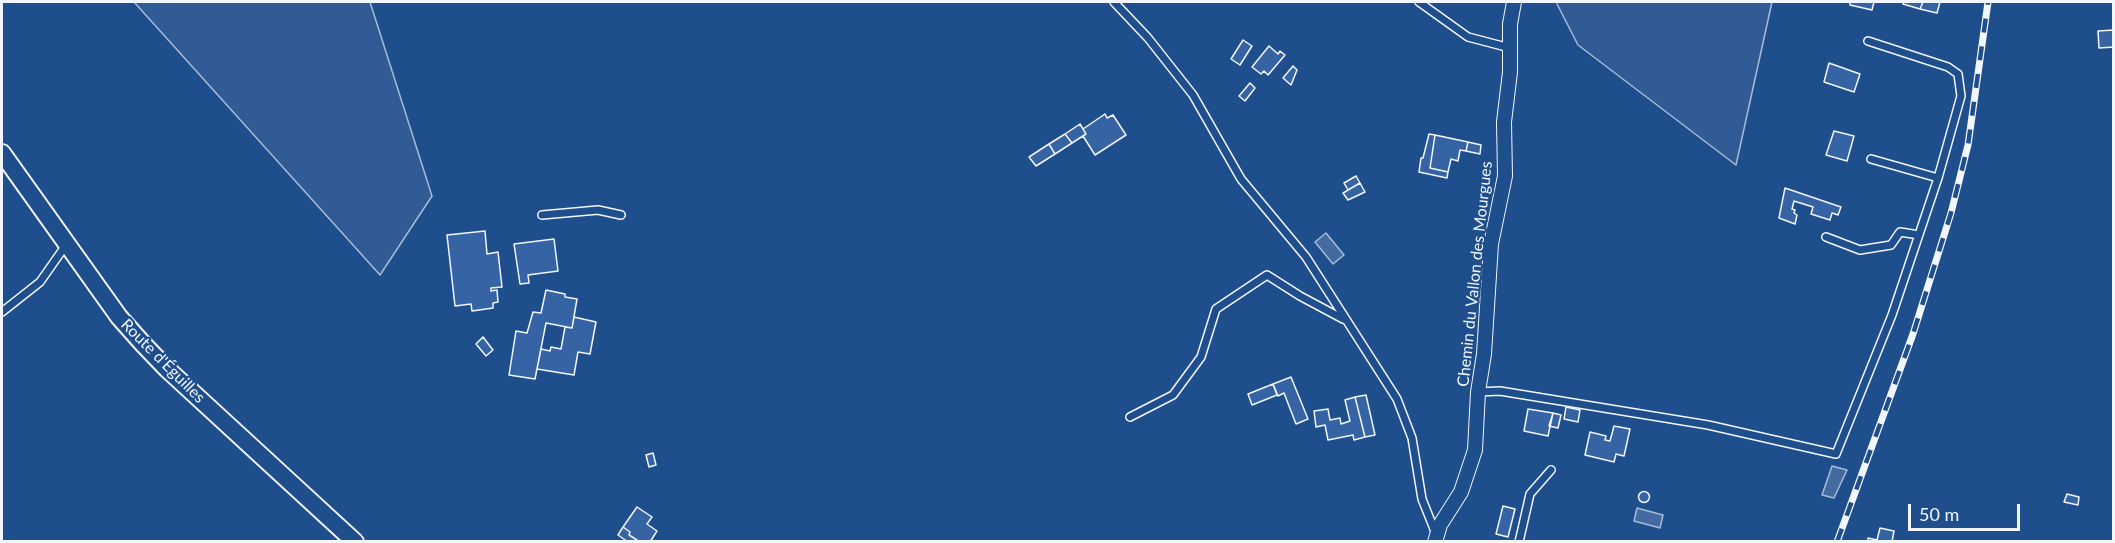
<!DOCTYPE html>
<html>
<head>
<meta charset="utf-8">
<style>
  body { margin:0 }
  #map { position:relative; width:2115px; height:543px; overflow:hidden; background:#1f4e8c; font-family:Lato,sans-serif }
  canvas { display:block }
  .frame { position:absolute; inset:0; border:3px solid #f2f6ff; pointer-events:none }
  .scale { position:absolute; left:1908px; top:504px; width:112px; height:27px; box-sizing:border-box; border:3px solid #f2f6ff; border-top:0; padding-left:8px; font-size:18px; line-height:21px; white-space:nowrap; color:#f2f6ff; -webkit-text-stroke:4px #1f4e8c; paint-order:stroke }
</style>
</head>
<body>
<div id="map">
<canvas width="2115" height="543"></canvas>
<div class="frame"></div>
<div class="scale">50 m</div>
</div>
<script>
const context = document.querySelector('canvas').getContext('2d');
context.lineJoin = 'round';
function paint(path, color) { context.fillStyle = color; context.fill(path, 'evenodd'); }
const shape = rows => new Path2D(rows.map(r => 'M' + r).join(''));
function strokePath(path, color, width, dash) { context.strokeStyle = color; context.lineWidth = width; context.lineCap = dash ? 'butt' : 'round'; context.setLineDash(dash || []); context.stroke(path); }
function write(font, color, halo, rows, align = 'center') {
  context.font = font + ' Lato,sans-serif'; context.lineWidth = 4.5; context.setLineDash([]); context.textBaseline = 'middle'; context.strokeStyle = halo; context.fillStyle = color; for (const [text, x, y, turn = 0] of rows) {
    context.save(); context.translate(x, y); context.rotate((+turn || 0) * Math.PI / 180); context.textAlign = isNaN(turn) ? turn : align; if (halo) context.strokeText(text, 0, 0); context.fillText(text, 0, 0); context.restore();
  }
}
const green = shape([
  [134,2,370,2,432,196,380,275,134,2],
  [1556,2,1772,2,1736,165,1578,45,1556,2]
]);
paint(green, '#305b95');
strokePath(green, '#a8bbd7', 1.5);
const water = shape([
  [1326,233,1344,255,1333,264,1315,242,1326,233],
  [1832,466,1847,470,1834,498,1822,495,1832,466],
  [1637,508,1663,515,1660,528,1634,521,1637,508]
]);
paint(water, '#446ba0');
strokePath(water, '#a8bbd7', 1.5);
const building = shape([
  [1850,2,1874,2,1872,10,1850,5,1850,2],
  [1904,2,1923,2,1920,9,1903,4,1904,2],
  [1923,2,1940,2,1937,13,1920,9,1923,2],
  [2114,30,2114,47,2099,48,2098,31,2114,30],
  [1243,40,1252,46,1240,65,1231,59,1243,40],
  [1269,46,1278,54,1280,51,1285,55,1268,75,1264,71,1261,74,1252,67,1269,46],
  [1829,63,1860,74,1854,92,1824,82,1829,63],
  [1293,66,1297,70,1291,85,1283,78,1293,66],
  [1250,83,1255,88,1245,101,1239,96,1250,83],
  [1105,114,1107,118,1113,115,1126,135,1095,155,1083,136,1086,134,1083,129,1105,114],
  [1080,124,1086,134,1072,143,1065,134,1080,124],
  [1834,131,1854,136,1847,161,1826,155,1834,131],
  [1065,134,1072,143,1055,154,1049,144,1065,134],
  [1429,134,1435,135,1430,168,1448,172,1447,178,1419,172,1421,158,1423,158,1429,134],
  [1435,135,1468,142,1466,151,1460,150,1458,161,1451,159,1448,172,1430,168,1435,135],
  [1468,142,1481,145,1480,154,1466,151,1468,142],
  [1049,144,1055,154,1036,166,1029,157,1049,144],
  [1356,176,1360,183,1348,190,1344,183,1356,176],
  [1360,183,1365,192,1348,200,1343,193,1360,183],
  [1785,188,1841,207,1838,215,1832,213,1830,220,1811,214,1813,207,1794,201,1792,209,1795,210,1794,213,1797,215,1795,224,1779,218,1785,188],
  [485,231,487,254,498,252,502,287,491,288,491,291,497,290,498,302,493,303,493,308,472,311,471,304,455,306,447,235,485,231],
  [554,239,558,271,528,275,529,283,520,284,514,244,554,239],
  [546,290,565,294,565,297,577,299,572,328,546,323,535,379,509,375,516,331,527,333,533,312,541,313,546,290],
  [574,317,596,322,590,354,578,352,574,375,537,369,541,349,550,351,551,347,561,349,565,327,572,328,574,317],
  [483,337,493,350,486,356,476,344,483,337],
  [1291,377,1308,419,1296,424,1284,393,1278,396,1273,384,1291,377],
  [1273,384,1277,395,1252,405,1248,394,1273,384],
  [1366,395,1375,435,1365,437,1355,397,1366,395],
  [1355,397,1365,437,1354,440,1353,435,1328,440,1325,425,1316,427,1314,411,1328,409,1330,420,1340,418,1341,424,1350,421,1345,400,1355,397],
  [1566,407,1580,410,1578,422,1564,419,1566,407],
  [1528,409,1553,413,1548,436,1524,431,1528,409],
  [1553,413,1561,415,1558,428,1549,426,1553,413],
  [1614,426,1630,429,1624,456,1616,454,1614,462,1585,455,1590,432,1606,436,1605,440,1610,441,1614,426],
  [653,453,656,465,649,467,646,455,653,453],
  '1638.5 497a5.5 5.5 0 1 1 11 0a5.5 5.5 0 1 1-11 0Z',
  [2067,494,2079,497,2078,505,2064,502,2067,494],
  [1503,506,1515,509,1508,537,1496,534,1503,506],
  [637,507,652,517,647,524,657,531,650,542,636,542,637,540,629,535,630,532,623,527,637,507],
  [623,527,630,532,629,535,637,540,636,542,628,542,618,535,623,527],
  [1880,528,1894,531,1892,542,1868,542,1868,538,1877,540,1880,528]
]);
paint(building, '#3563a3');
strokePath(building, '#f2f6ff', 1.5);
const service = shape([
  [1114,2,1148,38,1193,95,1241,179,1306,257,1397,399,1412,438,1422,499,1436,534],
  [1419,2,1468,37,1510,48],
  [1871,159,1938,178],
  [542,215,598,210,621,215],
  [1826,237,1860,250,1891,245,1900,232,1919,235],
  [2,312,40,282,66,245],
  [1478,392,1500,391,1708,425,1836,454,1892,315,1938,178,1961,96,1958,74,1948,67,1868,41],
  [1130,417,1173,395,1201,357,1216,309,1267,275,1300,296,1343,319],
  [1519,542,1530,494,1551,470]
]);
const minor = shape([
  [1435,542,1440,525,1461,492,1475,450,1478,392,1484,354,1491,244,1505,176,1504,122,1510,72,1510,24,1514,2]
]);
const tertiary = shape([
  [2,153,119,317,143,344,167,369,355,542]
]);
strokePath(service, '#f2f6ff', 10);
strokePath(minor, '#f2f6ff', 16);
strokePath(tertiary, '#f2f6ff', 20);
strokePath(service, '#1f4e8c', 7);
strokePath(minor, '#1f4e8c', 14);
strokePath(tertiary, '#1f4e8c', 16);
const rail = shape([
  [1837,542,1913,334,1951,213,1968,145,1988,2]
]);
strokePath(rail, '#f2f6ff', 7);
strokePath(rail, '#1f4e8c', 4.5, [14]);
write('16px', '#f2f6ff', '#1f4e8c', [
  ["Chemin du Vallon des Mourgues",1475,274,-84],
  ["Route d'Éguilles",163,361,45]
]);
</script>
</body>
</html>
